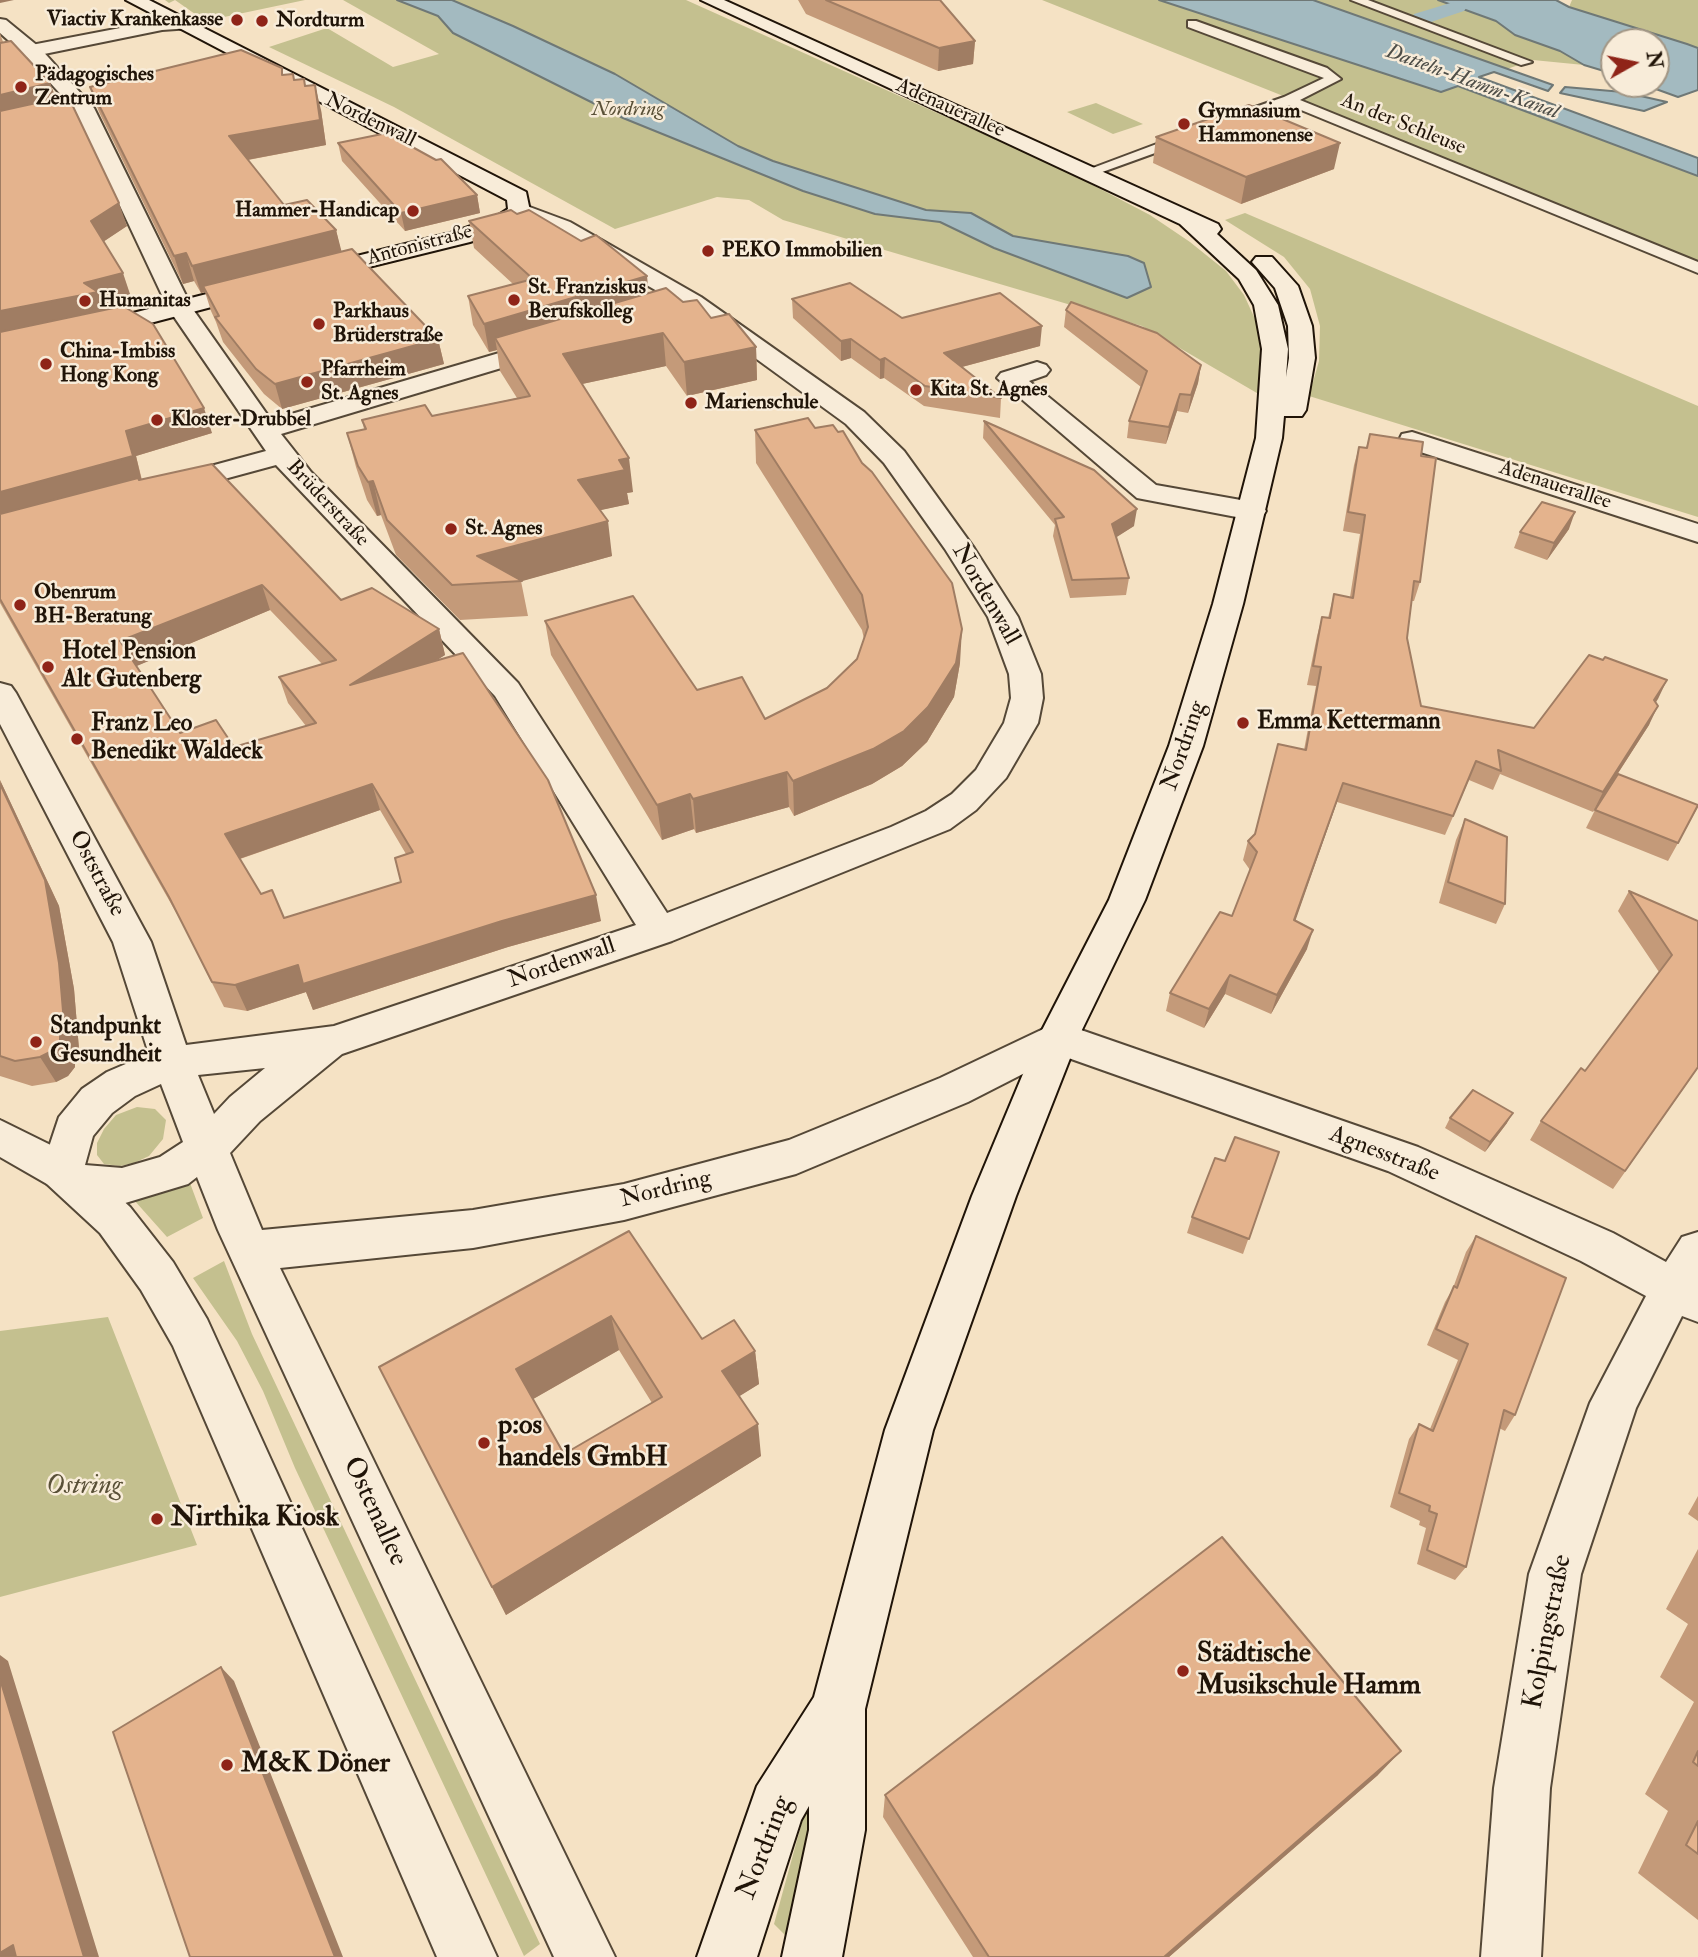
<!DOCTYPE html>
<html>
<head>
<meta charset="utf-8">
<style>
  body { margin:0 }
  #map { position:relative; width:1698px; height:1957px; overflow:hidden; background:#f5e2c4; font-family:"IM FELL Double Pica",serif }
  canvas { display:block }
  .north { position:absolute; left:1600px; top:28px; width:70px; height:70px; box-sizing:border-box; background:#f8ecd9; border:2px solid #a29685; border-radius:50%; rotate:81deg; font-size:19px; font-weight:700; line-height:28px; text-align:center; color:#201408 }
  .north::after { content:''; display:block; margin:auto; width:24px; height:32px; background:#8f2418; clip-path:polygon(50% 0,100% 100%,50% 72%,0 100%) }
</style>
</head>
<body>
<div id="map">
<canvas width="1698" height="1957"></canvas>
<div class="north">N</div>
</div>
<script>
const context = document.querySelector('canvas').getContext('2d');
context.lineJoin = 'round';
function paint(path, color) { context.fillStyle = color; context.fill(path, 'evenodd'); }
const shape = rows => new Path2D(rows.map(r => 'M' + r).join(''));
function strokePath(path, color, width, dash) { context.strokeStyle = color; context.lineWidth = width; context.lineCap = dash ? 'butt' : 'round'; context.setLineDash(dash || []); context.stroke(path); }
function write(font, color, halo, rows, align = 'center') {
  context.font = font + ' "IM FELL Double Pica",serif'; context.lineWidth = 5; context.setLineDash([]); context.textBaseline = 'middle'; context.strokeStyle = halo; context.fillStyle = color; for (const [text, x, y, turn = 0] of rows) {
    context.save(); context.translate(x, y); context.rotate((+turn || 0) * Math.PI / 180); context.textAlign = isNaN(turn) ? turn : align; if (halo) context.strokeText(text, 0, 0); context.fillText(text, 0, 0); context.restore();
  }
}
paint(shape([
  [165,0,305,0,205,21,175,0,169,3],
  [343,0,686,0,1064,170,1150,215,1190,242,1226,271,1244,295,1260,330,1264,366,1262,396,1142,326,783,220,749,200,717,197,615,229,394,107,269,47,327,28,393,67,439,54],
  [1042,0,1159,0,1441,92,1458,86,1698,176,1698,261],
  [1313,0,1438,0,1496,21,1515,35,1560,51,1584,65,1533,60,1507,69],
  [1572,0,1698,0,1698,48,1569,7],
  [1096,103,1143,124,1113,134,1067,112],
  [1245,213,1698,406,1698,517,1309,396,1319,361,1320,326,1310,289,1284,257,1225,220],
  [137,1107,155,1109,166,1120,163,1139,149,1156,134,1163,120,1166,104,1164,97,1155,97,1143,104,1129,116,1115],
  [187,1175,203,1218,167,1237,134,1200],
  [224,1261,252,1334,540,1944,524,1956,295,1468,263,1391,237,1341,193,1278],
  [108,1317,197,1545,0,1597,0,1331],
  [821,1768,788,1938,774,1924,816,1771]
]), '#c4c08f');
const water = shape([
  [397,0,452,0,513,26,615,74,738,146,773,161,926,210,971,213,1013,236,1128,256,1144,263,1151,287,1127,298,994,248,940,222,875,214,803,191,623,118,453,33,438,16,397,0],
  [1159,0,1313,0,1553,85,1548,91,1494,72,1479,77,1698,158,1698,176,1458,86,1441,92,1159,0],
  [1438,0,1556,0,1569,7,1687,44,1698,48,1698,90,1678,97,1642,84,1656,84,1656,42,1614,42,1614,74,1584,65,1560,51,1515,35,1496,21,1438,0],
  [1565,87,1623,92,1667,102,1644,111,1560,93,1565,87]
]);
paint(water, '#a3bac0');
strokePath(water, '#6f7876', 2);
paint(shape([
  [1457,1,1464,3,1467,7,1464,11,1422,25,1411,19,1414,14,1457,1]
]), '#a3bac0');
const service = shape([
  [1351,0,1368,0,1532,62,1521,65,1351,0],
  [1188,21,1196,21,1327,68,1341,79,1300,100,1698,262,1698,273,1289,105,1234,124,1224,124,1224,118,1284,97,1324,78,1188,27,1188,21],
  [1186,133,1193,137,1191,140,1094,175,1084,175,1082,172,1186,133]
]);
const pedestrian = shape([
  [185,19,191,20,194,24,191,28,162,30,0,63,0,51,162,20,185,19]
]);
const minor = shape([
  [0,19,6,20,39,47,94,108,192,308,271,420,540,341,558,341,561,346,558,351,281,434,311,472,518,683,667,913,891,827,926,811,952,794,976,770,1004,723,1011,698,1009,674,988,617,945,549,884,463,846,424,685,307,554,232,511,216,508,211,511,206,527,206,570,222,701,297,864,412,904,451,974,548,1018,617,1041,674,1043,698,1038,723,1006,778,976,810,950,829,672,941,342,1054,260,1121,230,1153,262,1230,473,1210,624,1184,789,1140,940,1078,1058,1022,1418,1147,1613,1233,1666,1262,1682,1237,1698,1232,1698,1322,1682,1316,1636,1408,1581,1574,1550,1788,1541,1957,1481,1957,1494,1788,1529,1574,1590,1403,1646,1296,1581,1261,1388,1171,1060,1055,968,1102,796,1174,624,1220,473,1248,280,1268,615,1957,554,1957,218,1230,197,1177,188,1184,122,1204,77,1201,62,1196,58,1187,47,1184,41,1171,59,1117,82,1089,107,1072,149,1054,113,942,0,724,0,683,11,686,16,693,151,942,186,1045,334,1026,636,925,495,696,276,465,169,494,159,492,155,486,159,480,266,451,168,308,75,110,25,55,0,33,0,19],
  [265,1068,230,1097,214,1114,198,1075,265,1068],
  [161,1084,183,1142,160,1157,122,1168,85,1165,93,1136,112,1113,135,1096,161,1084],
  [1037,362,1046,365,1050,370,1046,375,1029,381,1156,485,1252,502,1262,505,1266,511,1262,517,1252,520,1137,498,997,378,1001,373,1037,362],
  [1412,432,1698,524,1698,542,1402,446,1399,440,1402,434,1412,432]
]);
const tertiary = shape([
  [0,1120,77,1158,130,1207,173,1262,207,1319,497,1957,437,1957,173,1346,141,1290,100,1233,47,1184,0,1157,0,1120]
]);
const secondary = shape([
  [126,0,149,0,526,192,530,211,510,228,470,242,312,281,304,279,300,274,304,269,454,232,494,218,508,209,507,200,126,0],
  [701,0,724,0,1218,224,1221,229,1217,234,1256,270,1278,305,1288,349,1286,377,1289,358,1288,326,1275,288,1252,262,1256,257,1272,257,1298,286,1312,326,1315,358,1306,410,1302,416,1284,416,1282,438,1243,604,1203,746,1145,900,1078,1038,1016,1196,933,1430,865,1709,865,1830,842,1957,782,1957,809,1830,809,1806,801,1820,757,1957,697,1957,757,1786,814,1697,885,1430,972,1196,1038,1038,1109,900,1169,746,1213,604,1256,438,1262,349,1254,305,1239,279,1180,224,701,0],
  [257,281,265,283,269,288,265,293,135,327,0,356,0,340,133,313,257,281]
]);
strokePath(service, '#554837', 4);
strokePath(pedestrian, '#554837', 4);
strokePath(minor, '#554837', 4);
strokePath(tertiary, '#554837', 4);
strokePath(secondary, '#201408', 4);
paint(service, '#f8ecd9');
paint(pedestrian, '#f8ecd9');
paint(minor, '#f8ecd9');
paint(tertiary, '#f8ecd9');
paint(secondary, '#f8ecd9');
paint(shape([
  [798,0,940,0,975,41,973,64,938,71,806,14],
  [0,33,3,42,50,83,56,99,127,226,104,241,131,297,103,305,105,310,212,433,136,456,142,480,341,600,439,629,445,655,435,661,601,921,508,947,313,1010,306,992,247,1011,224,1007,182,923,0,603],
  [270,610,322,664,279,677,288,703,306,726,234,747,180,733,136,666],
  [380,810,406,854,401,882,284,918,261,894,240,859],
  [283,75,306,86,321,110,326,145,248,160,284,205,336,230,341,252,438,339,444,364,282,409,264,394,223,342,216,322,211,311,205,292,201,293,194,281,183,284,99,112,90,87],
  [1156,137,1334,169,1241,204,1153,163],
  [338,143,477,195,480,213,405,231,342,161],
  [517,214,581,241,647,276,648,293,683,302,711,318,756,347,757,380,687,396,666,366,582,384,633,492,627,493,629,504,600,510,612,556,521,581,528,616,460,620,396,555,381,515,377,516,367,500,356,467,347,433,364,429,362,420,432,416,517,398,500,371,497,350,489,352,473,325,468,296,513,284,474,248,469,221],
  [792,299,902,318,1040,346,962,367,1001,398,1000,418,924,406,884,378,880,379,851,358,841,361,793,318],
  [1066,310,1201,365,1198,383,1188,413,1177,411,1166,444,1127,438,1129,421,1141,387,1064,327],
  [984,421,1134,526,1116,537,1129,578,1126,595,1070,598,1053,536,1055,525,983,438],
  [755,430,960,663,954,697,927,742,902,766,872,784,794,816,789,807,696,833,694,829,662,840,551,655,545,621,697,690,765,719,827,688,857,659,864,639,862,630,756,463],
  [1370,434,1421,456,1420,582,1414,601,1411,601,1407,638,1421,706,1534,728,1656,702,1649,725,1593,812,1500,774,1493,790,1469,780,1445,835,1337,802,1295,920,1307,949,1271,1014,1225,994,1204,1028,1166,1011,1170,993,1232,916,1250,870,1243,860,1248,841,1255,835,1304,750,1316,686,1307,685,1317,636,1322,617,1328,618,1334,594,1350,597,1360,534,1343,531,1354,465,1359,447,1366,448],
  [1569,529,1547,560,1514,548,1520,532],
  [0,780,59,906,74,989,79,1049,75,1051,75,1067,68,1076,56,1082,32,1086,0,1076],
  [1698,807,1668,861,1586,828,1595,810],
  [1465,819,1505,904,1496,924,1439,903,1456,840],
  [1629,891,1698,921,1698,1068,1613,1189,1530,1140,1541,1121,1585,1071,1659,972,1618,911],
  [1450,1118,1507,1123,1485,1152,1445,1128],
  [1279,1152,1243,1254,1187,1233,1192,1217],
  [629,1231,702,1339,755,1351,759,1384,739,1396,761,1456,506,1615,379,1367],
  [619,1350,652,1403,564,1454,533,1399],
  [1476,1236,1515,1415,1505,1431,1499,1428,1466,1567,1455,1580,1417,1564,1426,1528,1419,1525,1420,1521,1390,1507,1409,1439,1419,1424,1430,1429,1458,1360,1427,1345,1445,1302,1453,1288,1466,1252],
  [1698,1496,1698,1521,1688,1514],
  [1698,1549,1698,1920,1638,1873,1668,1811,1645,1794,1694,1702,1660,1677,1688,1624,1666,1609],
  [1378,1775,1169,1957,973,1957,883,1817,885,1795]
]), '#c49a79');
paint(shape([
  [0,0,14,0,0,3],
  [975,41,973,64,938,71,939,48],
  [50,83,58,104,0,118,0,95],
  [315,85,321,110,326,145,236,162,229,136],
  [1340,143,1334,169,1241,204,1246,177],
  [477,195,480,213,405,231,401,213],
  [119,203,127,226,100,244,91,221],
  [336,230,343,257,203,286,205,292,201,293,192,266],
  [186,253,194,281,183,284,174,256],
  [123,273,131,297,103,305,107,316,0,337,0,311,84,283],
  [647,276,649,304,495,338,497,350,489,352,484,324],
  [1042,326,1040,346,943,372,944,353],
  [663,333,666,366,568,387,563,354],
  [438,339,444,364,282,409,275,384],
  [851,339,851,358,841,361,841,341],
  [756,347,757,380,687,396,684,362],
  [885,358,884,378,880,379,880,360],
  [1201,365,1198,383,1188,413,1191,395],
  [1180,394,1177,411,1166,444,1169,427],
  [204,408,212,433,136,456,142,482,0,520,0,492,126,431],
  [629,458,633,492,627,493,629,504,583,514,578,480,619,460],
  [373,481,381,515,377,516,368,482],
  [1137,509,1134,526,1109,542,1112,524],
  [1575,512,1569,529,1547,560,1554,543],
  [608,521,612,556,519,582,477,556],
  [262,585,270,610,132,668,120,641],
  [439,629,445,655,358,711,350,685],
  [962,629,960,663,954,697,927,742,902,766,872,784,794,816,793,781],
  [1667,680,1658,699,1645,719,1654,700],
  [1658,706,1649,725,1593,812,1603,792],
  [787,772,789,807,696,833,693,799],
  [0,780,59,906,74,989,79,1049,75,1051,75,1067,68,1076,56,1082,40,1057],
  [1343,783,1337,802,1289,939,1294,920],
  [372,784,380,810,236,860,225,834],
  [690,794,694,829,662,840,657,805],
  [596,895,601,921,508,947,313,1010,306,992,247,1011,235,985,298,965,502,921],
  [1313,930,1307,949,1271,1014,1277,995],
  [1230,975,1225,994,1204,1028,1209,1009],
  [1513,1113,1507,1123,1485,1152,1490,1142],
  [611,1316,619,1350,528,1402,516,1369],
  [755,1351,759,1384,727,1404,722,1371],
  [758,1424,761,1456,506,1615,492,1587],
  [0,1655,8,1661,99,1957,84,1957,0,1679],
  [221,1667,234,1681,343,1957,335,1957],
  [1401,1751,1378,1775,1169,1957,1164,1957],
  [13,1945,27,1957,0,1957,0,1953]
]), '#a07d63');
const building = shape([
  [826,0,940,0,975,41,939,48,826,0],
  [11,41,50,83,0,95,0,43,11,41],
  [241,50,282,68,282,75,293,74,294,80,304,79,305,86,315,85,320,120,229,136,284,205,307,200,336,230,192,266,186,253,174,256,90,87,241,50],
  [68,96,119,203,91,221,123,273,84,283,98,292,0,311,0,111,68,96],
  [1249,105,1340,143,1246,177,1156,137,1249,105],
  [387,133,436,160,441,159,477,195,401,213,338,143,387,133],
  [511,210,517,214,529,210,581,241,596,235,647,276,484,324,468,296,533,279,469,221,511,210],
  [352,249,438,339,275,384,256,369,215,317,219,316,203,286,352,249],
  [850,283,902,318,1000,293,1042,326,944,353,1001,398,925,386,885,358,880,360,851,339,841,341,792,299,850,283],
  [666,288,683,302,697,300,711,318,729,314,756,347,684,362,663,333,563,354,629,458,619,460,625,470,578,480,608,521,477,556,522,581,452,585,387,520,373,481,368,482,358,466,347,433,366,429,362,420,425,405,432,416,530,396,495,338,666,288],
  [1071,302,1157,333,1201,365,1191,395,1180,394,1169,427,1129,421,1147,371,1066,310,1071,302],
  [123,306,153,324,204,408,126,431,133,456,0,492,0,332,123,306],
  [808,418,815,428,833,425,838,432,843,431,862,463,872,472,952,583,962,629,956,663,928,707,904,731,873,749,793,781,787,772,693,799,690,794,657,805,545,621,633,596,697,690,742,677,765,719,827,688,857,659,868,627,862,595,755,430,808,418],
  [984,421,1094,470,1137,509,1112,524,1129,578,1072,580,1055,519,1064,517,984,421],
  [1370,434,1423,442,1421,456,1436,458,1420,582,1414,581,1407,638,1421,706,1534,728,1589,655,1603,660,1605,657,1667,680,1654,700,1658,706,1603,792,1498,750,1501,771,1476,761,1453,816,1343,783,1294,920,1313,930,1277,995,1230,975,1209,1009,1170,993,1220,912,1232,916,1257,852,1248,841,1255,834,1278,744,1306,750,1321,667,1313,666,1322,617,1330,618,1334,594,1353,598,1365,515,1348,512,1359,447,1367,448,1370,434],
  [212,464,341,600,372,588,439,629,350,685,463,653,548,780,596,895,502,921,303,984,298,965,235,985,212,982,169,897,0,599,0,514,138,478,139,480,212,464],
  [262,585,336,660,279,677,316,723,234,747,216,720,180,733,120,641,262,585],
  [372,784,413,852,395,858,401,882,284,918,272,890,261,894,225,834,372,784],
  [1542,502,1575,512,1554,543,1520,532,1542,502],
  [1618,774,1698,805,1678,843,1595,810,1618,774],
  [0,784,45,880,59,963,64,1023,60,1026,60,1042,52,1051,40,1057,15,1061,0,1056,0,784],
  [1465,819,1507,837,1505,904,1448,882,1465,819],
  [1629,891,1698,921,1698,1067,1625,1171,1541,1121,1581,1068,1585,1071,1672,955,1629,891],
  [1473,1090,1513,1113,1490,1142,1450,1118,1473,1090],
  [1235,1137,1279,1152,1249,1239,1192,1217,1215,1158,1225,1161,1235,1137],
  [629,1231,702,1339,734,1320,755,1351,722,1371,758,1424,492,1587,379,1367,629,1231],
  [611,1316,662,1397,564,1454,516,1369,611,1316],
  [1476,1236,1566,1278,1515,1415,1504,1410,1466,1567,1427,1550,1437,1514,1429,1511,1430,1506,1399,1493,1419,1424,1433,1431,1468,1344,1436,1329,1454,1286,1457,1288,1476,1236],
  [1222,1537,1401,1751,1164,1957,989,1957,885,1795,1222,1537],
  [221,1667,335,1957,190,1957,113,1732,221,1667],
  [0,1679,84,1957,16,1957,13,1945,0,1953,0,1679],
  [1698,1751,1698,1766,1693,1762,1698,1751],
  [1698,1821,1698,1854,1686,1845,1698,1821]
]);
paint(building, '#e4b38d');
strokePath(building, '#a07d63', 2);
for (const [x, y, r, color] of [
  [237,20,7,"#8f2418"],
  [262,21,7,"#8f2418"],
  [21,87,7,"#8f2418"],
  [1184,124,7,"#8f2418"],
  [413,211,7,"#8f2418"],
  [708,251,7,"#8f2418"],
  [514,300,7,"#8f2418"],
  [85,301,7,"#8f2418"],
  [319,324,7,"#8f2418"],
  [46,364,7,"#8f2418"],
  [307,382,7,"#8f2418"],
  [916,390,7,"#8f2418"],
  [691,403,7,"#8f2418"],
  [157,420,7,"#8f2418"],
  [451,529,7,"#8f2418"],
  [20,605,7,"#8f2418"],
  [48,667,7,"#8f2418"],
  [1243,723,7,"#8f2418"],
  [77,739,7,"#8f2418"],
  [36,1042,7,"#8f2418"],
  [484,1443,7,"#8f2418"],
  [157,1519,7,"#8f2418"],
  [1183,1671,7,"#8f2418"],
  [227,1765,7,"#8f2418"]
]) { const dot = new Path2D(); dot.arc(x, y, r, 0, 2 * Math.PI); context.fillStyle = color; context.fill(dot); strokePath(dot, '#f8ecd9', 2.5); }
write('bold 21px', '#201408', '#f8ecd9', [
  ["Viactiv Krankenkasse",223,20,"right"],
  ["Nordturm",276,21],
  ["Pädagogisches",35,75],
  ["Zentrum",35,99],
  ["Gymnasium",1198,112],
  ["Hammonense",1198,136],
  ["Hammer-Handicap",399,211,"right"],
  ["PEKO Immobilien",722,251],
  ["St. Franziskus",528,288],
  ["Berufskolleg",528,312],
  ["Humanitas",99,301],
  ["Parkhaus",333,312],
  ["Brüderstraße",333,336],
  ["China-Imbiss",60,352],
  ["Hong Kong",60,376],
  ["Pfarrheim",321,370],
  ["St. Agnes",321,394],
  ["Kita St. Agnes",930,390],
  ["Marienschule",705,403],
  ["Kloster-Drubbel",171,420],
  ["St. Agnes",465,529],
  ["Obenrum",34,593],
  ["BH-Beratung",34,617]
], 'left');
write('italic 21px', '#4e4e48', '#f8ecd9', [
  ["Datteln-Hamm-Kanal",1472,83,20]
]);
write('21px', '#201408', '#f8ecd9', [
  ["Adenauerallee",950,109,24],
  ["Nordenwall",370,121,26],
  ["An der Schleuse",1403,125,22],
  ["Antonistraße",420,246,-15],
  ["Adenauerallee",1555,486,18],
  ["Brüderstraße",327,504,47]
]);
write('italic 21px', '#595037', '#f8ecd9', [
  ["Nordring",628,110]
]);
write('24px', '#201408', '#f8ecd9', [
  ["Nordenwall",985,595,60],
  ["Nordring",1185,746,-71],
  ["Oststraße",96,874,62],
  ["Nordenwall",562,964,-19],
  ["Agnesstraße",1384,1155,21],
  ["Nordring",666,1190,-14]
]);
write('bold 24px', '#201408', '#f8ecd9', [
  ["Hotel Pension",62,653],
  ["Alt Gutenberg",62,681],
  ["Emma Kettermann",1257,723],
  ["Franz Leo",91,725],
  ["Benedikt Waldeck",91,753],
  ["Standpunkt",50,1028],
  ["Gesundheit",50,1056]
], 'left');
write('bold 28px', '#201408', '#f8ecd9', [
  ["p:os",498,1427],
  ["handels GmbH",498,1459],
  ["Nirthika Kiosk",171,1519],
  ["Städtische",1197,1655],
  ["Musikschule Hamm",1197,1687],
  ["M&K Döner",241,1765]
], 'left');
write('italic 28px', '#595037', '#f8ecd9', [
  ["Ostring",84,1487]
]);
write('28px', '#201408', '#f8ecd9', [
  ["Ostenallee",374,1512,65],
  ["Kolpingstraße",1549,1632,-79],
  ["Nordring",766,1848,-69]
]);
</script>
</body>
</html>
